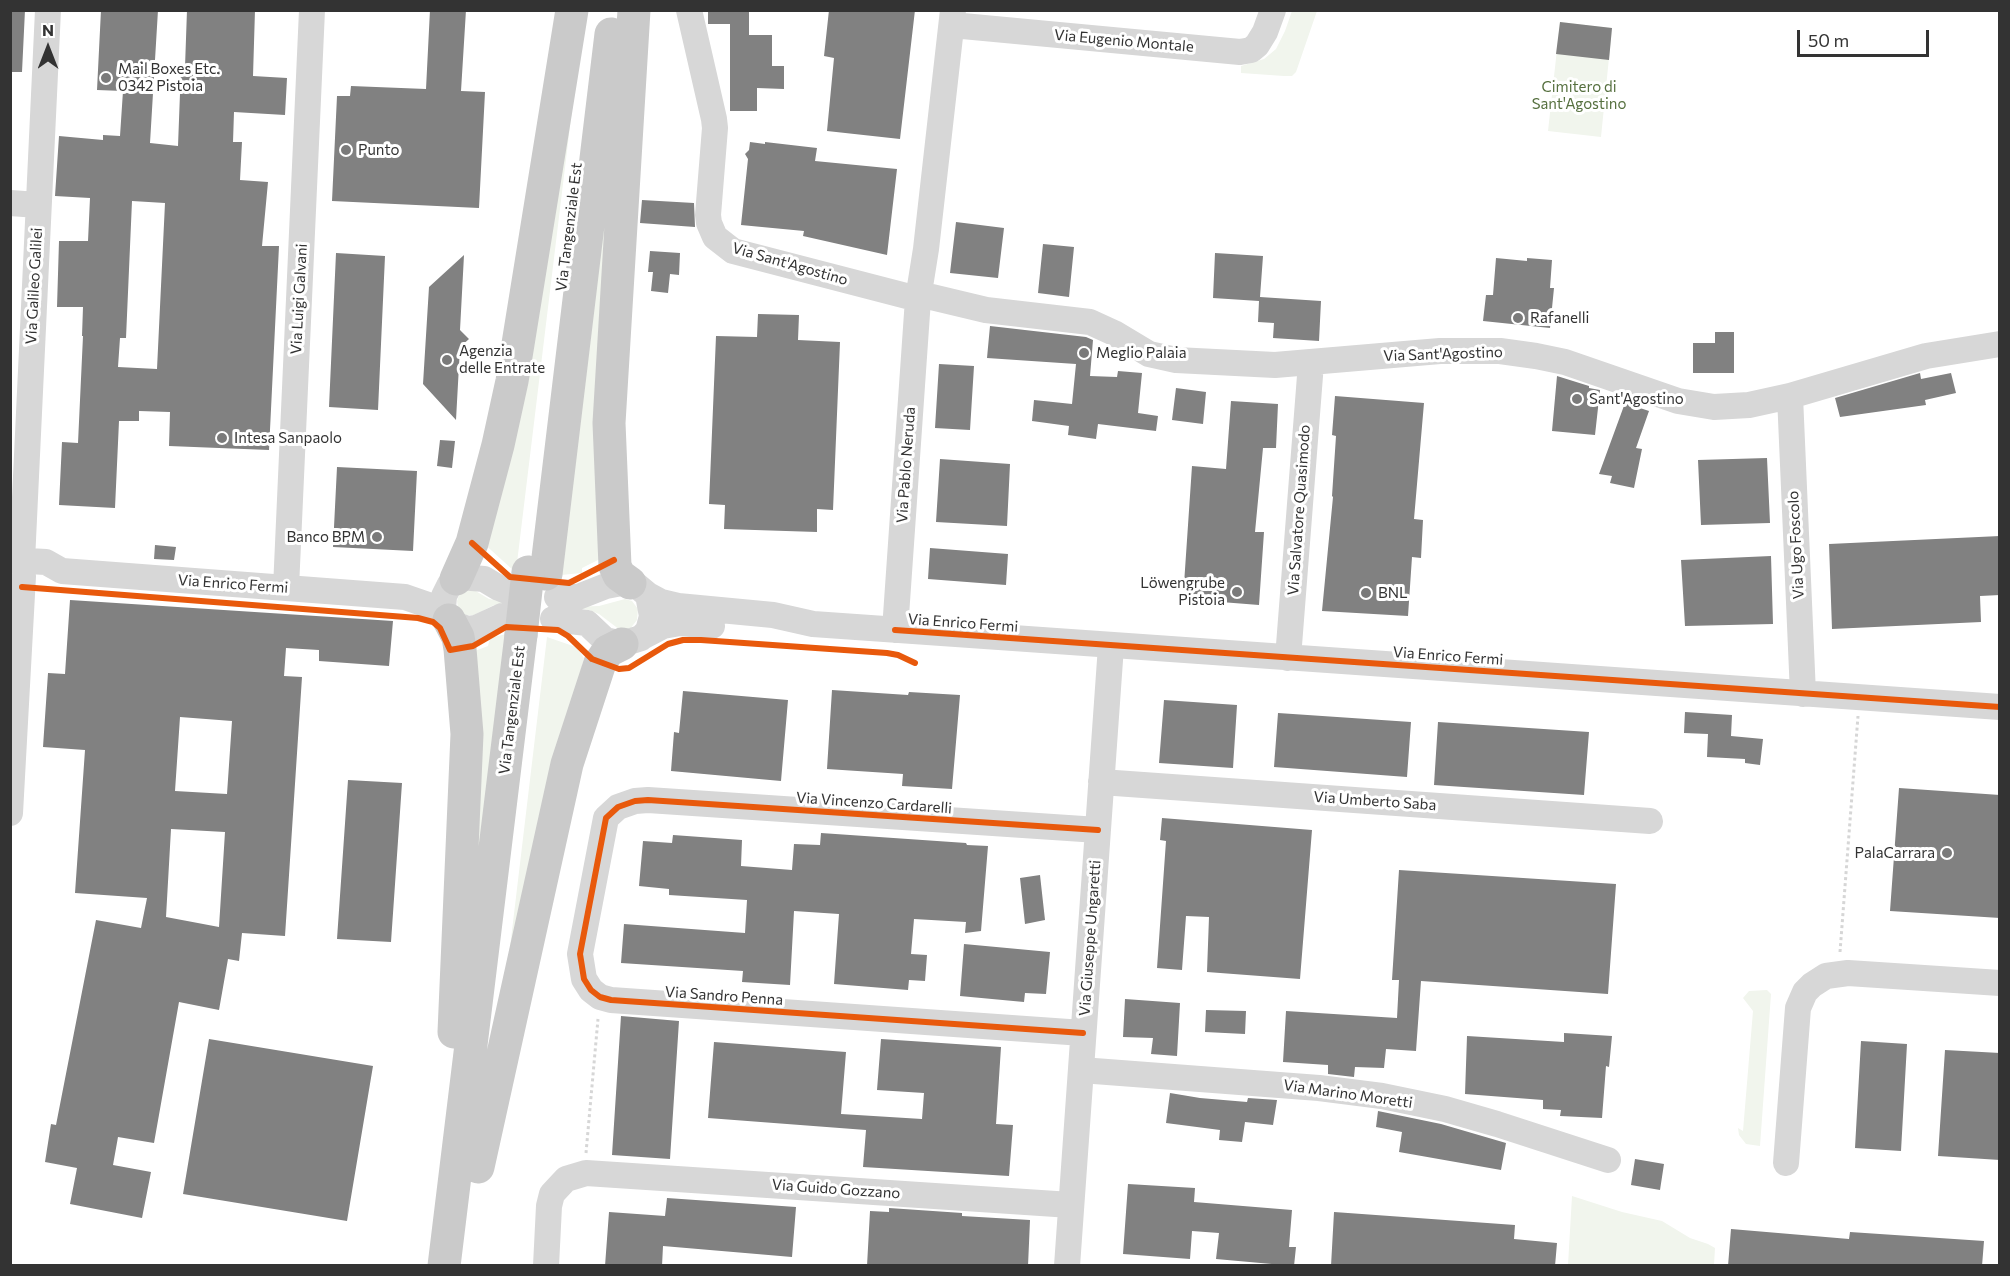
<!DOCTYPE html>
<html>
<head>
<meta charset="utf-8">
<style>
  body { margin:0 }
  #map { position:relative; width:2010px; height:1276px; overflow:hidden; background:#fff; font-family:Commissioner,sans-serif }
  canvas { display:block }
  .frame { position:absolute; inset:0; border:12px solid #333; pointer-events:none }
  .north { position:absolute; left:18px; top:18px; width:60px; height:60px; -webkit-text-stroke:4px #fff; paint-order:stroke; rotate:0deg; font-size:16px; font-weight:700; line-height:24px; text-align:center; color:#333 }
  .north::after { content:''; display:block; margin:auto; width:21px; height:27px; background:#333; clip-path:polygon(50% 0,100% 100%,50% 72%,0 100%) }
  .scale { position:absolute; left:1797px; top:30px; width:132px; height:27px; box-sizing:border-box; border:3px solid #333; border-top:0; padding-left:8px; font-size:18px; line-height:21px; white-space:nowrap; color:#333; -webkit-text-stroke:4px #fff; paint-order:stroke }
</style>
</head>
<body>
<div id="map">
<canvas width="2010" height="1276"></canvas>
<div class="frame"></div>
<div class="north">N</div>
<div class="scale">50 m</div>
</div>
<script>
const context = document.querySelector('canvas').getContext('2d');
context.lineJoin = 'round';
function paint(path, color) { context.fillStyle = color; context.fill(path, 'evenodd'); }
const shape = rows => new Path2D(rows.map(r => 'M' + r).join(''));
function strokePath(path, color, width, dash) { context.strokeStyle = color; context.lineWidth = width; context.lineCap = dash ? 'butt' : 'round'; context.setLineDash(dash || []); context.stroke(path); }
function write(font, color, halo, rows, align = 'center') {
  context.font = font + ' Commissioner,sans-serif'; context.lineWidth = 6; context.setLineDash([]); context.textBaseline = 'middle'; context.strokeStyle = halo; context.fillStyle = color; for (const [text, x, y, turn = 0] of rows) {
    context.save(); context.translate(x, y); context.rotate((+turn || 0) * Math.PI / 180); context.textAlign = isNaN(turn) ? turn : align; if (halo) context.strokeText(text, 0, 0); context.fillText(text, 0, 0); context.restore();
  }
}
paint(shape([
  [584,11,516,571,514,571,480,540],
  [1292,11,1317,11,1296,72,1292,76,1284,76,1241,73,1241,66,1264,59,1276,49,1285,31],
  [1560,22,1612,28,1601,137,1548,131],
  [610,111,606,556,582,568,582,573,561,575],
  [468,590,474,590,489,599,517,604,494,605,474,615,464,615,458,608,457,601,459,595],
  [625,599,632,601,638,609,637,620,630,629,620,630,599,614,589,610,572,607,599,606],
  [506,634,468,996,467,654,488,646,490,638],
  [547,637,576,647,584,658,503,1006],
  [1767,990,1771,994,1760,1146,1746,1144,1739,1135,1738,1128,1743,1131,1753,1011,1743,998,1749,991],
  [1572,1196,1622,1212,1662,1221,1690,1238,1708,1244,1715,1248,1714,1265,1568,1265]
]), '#f1f5ed');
paint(shape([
  [10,10,25,10,22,72,10,72],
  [101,10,158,10,150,143,178,146,181,67,185,67,187,10,255,10,253,76,287,78,285,115,234,112,233,142,242,142,240,180,268,182,262,246,279,246,269,450,169,446,170,412,139,411,139,421,119,421,115,508,59,505,62,442,78,443,83,336,82,336,83,307,57,307,59,241,88,241,90,198,55,196,59,136,103,140,103,135,120,136,123,91,97,90],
  [132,201,165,203,157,369,118,367,120,338,126,338],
  [430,10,466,10,461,91,485,92,479,208,332,201,337,96,350,96,351,86,426,89],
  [708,10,749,10,749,35,772,35,772,66,784,66,784,89,757,88,757,111,730,111,730,24,708,24],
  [829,10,915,10,900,139,827,131,834,58,824,56],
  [1560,22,1612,28,1609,60,1556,54],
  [750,142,765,144,765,142,817,148,815,161,897,169,887,255,803,236,804,231,741,225,748,159,745,154,749,150],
  [642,200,694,203,695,227,640,223],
  [956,222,1004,228,998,278,950,273],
  [1043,244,1074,247,1069,297,1038,293],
  [650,251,680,253,679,275,670,274,668,293,651,291,653,272,648,272],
  [336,253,385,256,378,410,329,407],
  [1215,253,1263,256,1260,297,1321,301,1319,341,1273,338,1274,323,1258,322,1259,301,1213,298],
  [464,255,460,330,469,339,460,347,456,420,423,384,429,287],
  [1496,258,1527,261,1527,258,1552,260,1550,288,1554,288,1550,328,1483,321,1486,295,1493,295],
  [758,314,799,315,798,340,840,342,833,510,817,509,817,532,724,529,725,505,709,504,716,336,757,337],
  [990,326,1086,337,1093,340,1090,376,1117,377,1118,371,1142,373,1138,413,1158,416,1156,431,1098,424,1096,439,1068,435,1069,426,1032,421,1034,400,1072,404,1076,364,987,358],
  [1715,332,1734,332,1734,373,1693,373,1693,343,1715,343],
  [939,364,974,366,970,430,935,428],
  [1920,373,1921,379,1951,373,1956,393,1925,400,1926,405,1840,417,1835,398],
  [1557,376,1589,386,1589,388,1600,390,1595,435,1552,431],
  [1176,388,1206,392,1203,424,1172,420],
  [1335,396,1424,403,1414,519,1423,520,1421,558,1412,557,1408,616,1322,611,1333,497,1332,496,1336,436,1332,435],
  [1231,401,1278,404,1276,448,1263,448,1255,532,1264,532,1259,605,1183,599,1192,466,1226,469],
  [1625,403,1649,411,1636,448,1642,449,1634,488,1610,483,1612,476,1599,474],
  [440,440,455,441,452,468,437,466],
  [1767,458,1770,523,1701,525,1698,460],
  [940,459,1010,464,1007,526,936,522],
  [337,467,417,471,413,551,333,547],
  [2000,536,2000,595,1980,596,1981,622,1832,629,1829,544],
  [155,545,176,547,174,560,154,559],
  [930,548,1008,554,1006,585,928,579],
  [1771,556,1773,624,1685,626,1681,560],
  [70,600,393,621,389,666,319,661,319,650,286,648,284,676,302,677,285,936,242,933,239,961,228,959,219,1010,179,1002,154,1143,118,1137,113,1165,151,1172,142,1218,70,1204,77,1168,45,1162,51,1124,56,1125,96,920,141,928,147,898,75,893,85,750,43,747,48,673,65,674],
  [180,717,232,721,227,794,175,791],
  [171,829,225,832,219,927,166,917],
  [832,690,908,695,909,692,960,695,952,789,902,786,903,774,827,769],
  [683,691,788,700,781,781,671,771,674,732,679,733],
  [1164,700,1237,705,1233,768,1159,763],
  [1685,712,1732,715,1731,736,1763,739,1760,765,1745,763,1745,759,1707,757,1708,734,1684,733],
  [1278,713,1411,722,1407,777,1274,767],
  [1438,722,1589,732,1584,795,1434,785],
  [348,780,402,783,391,942,337,939],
  [1899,788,2000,795,2000,918,1890,911],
  [1162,818,1312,830,1300,979,1207,972,1209,917,1186,916,1182,970,1157,968,1166,841,1160,840],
  [821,833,966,843,967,845,988,846,981,931,965,933,966,922,914,919,911,954,927,955,925,981,909,980,908,990,834,984,839,914,794,911,790,985,742,982,743,971,621,963,624,924,745,933,747,900,669,895,669,889,639,886,643,841,672,843,673,835,742,840,741,866,792,870,794,844,820,845],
  [1399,870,1616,884,1608,994,1421,981,1416,1051,1386,1049,1384,1068,1355,1067,1354,1077,1328,1074,1328,1065,1283,1062,1286,1011,1397,1018,1399,980,1392,980],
  [1040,875,1045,920,1025,924,1020,878],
  [964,944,1050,952,1046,994,1025,993,1024,1002,960,996],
  [1125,999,1180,1003,1177,1056,1151,1054,1153,1038,1123,1037],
  [1206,1010,1246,1011,1245,1034,1205,1032],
  [621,1016,679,1021,670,1159,612,1155],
  [1564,1033,1612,1036,1609,1067,1606,1066,1602,1118,1560,1116,1561,1110,1543,1109,1543,1100,1465,1094,1467,1036,1564,1042],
  [209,1039,373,1066,347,1221,183,1194],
  [881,1039,1001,1047,996,1124,1013,1125,1009,1176,863,1167,866,1130,708,1118,714,1042,846,1052,841,1114,922,1119,924,1093,877,1090],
  [1861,1041,1907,1044,1901,1151,1855,1148],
  [1945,1050,2000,1053,2000,1160,1938,1156],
  [1170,1093,1200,1098,1247,1102,1248,1098,1277,1100,1273,1125,1245,1122,1242,1142,1219,1140,1220,1130,1166,1123],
  [1378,1111,1441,1124,1506,1143,1501,1170,1399,1152,1402,1132,1376,1127],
  [1635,1159,1664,1164,1660,1190,1631,1185],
  [1128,1184,1195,1188,1194,1202,1292,1210,1289,1247,1296,1247,1294,1266,1216,1259,1219,1233,1192,1231,1190,1259,1123,1254],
  [667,1198,796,1207,792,1257,663,1246,662,1266,605,1266,609,1212,665,1216],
  [889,1208,962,1213,962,1216,1030,1220,1028,1266,867,1266,870,1211,889,1212],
  [1334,1212,1515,1225,1514,1239,1557,1243,1555,1266,1331,1266],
  [1731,1229,1849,1239,1850,1232,1984,1241,1982,1266,1728,1266]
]), '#818181');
strokePath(shape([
  [1840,952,1858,716],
  [586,1153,598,1019]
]), '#d6d6d6', 3, [3, 3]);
strokePath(shape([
  [689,10,714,119,715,128,708,215,709,223,715,237,733,251,918,299],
  [952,25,1240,52,1251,50,1257,45,1265,32,1273,10],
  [10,203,38,205],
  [919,294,986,310,1090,322,1114,333,1149,354,1176,360,1275,365,1440,351,1500,351,1536,356,1565,362,1678,401,1714,407,1749,405,1790,396,1926,356,2000,344],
  [1790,396,1803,694],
  [10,560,46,562,62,571,405,597,431,606,449,620],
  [22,561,48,10],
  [286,588,312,10],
  [509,592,499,588,484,579,460,577,450,584,444,596,443,609,446,617,452,624,468,629,476,628,502,616,510,616],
  [648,595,661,602,678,606,773,615,813,624,2000,707],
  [553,619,587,623,605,640,622,644,641,638,648,631,652,616,648,595,636,585,627,582,606,586,578,597,557,597],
  [895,630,918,299,926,249,953,10],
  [642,637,663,626,680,623,712,626],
  [1288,658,1311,363],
  [1101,782,1650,821],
  [10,813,23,576],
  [1083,1033,611,1000,600,997,591,990,584,979,580,954,606,818,618,807,635,801,648,800,1098,830],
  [1081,1070,1319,1088,1382,1096,1445,1109,1497,1124,1608,1160],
  [1786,1163,1798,1008,1805,992,1812,985,1826,976,1848,973,2000,983],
  [546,1266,549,1206,552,1194,566,1179,586,1173,1071,1205],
  [1067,1266,1111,646]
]), '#d7d7d7', 26);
strokePath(shape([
  [546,574,611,34],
  [456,579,472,543,498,445,512,381,572,10],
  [630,583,619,575,615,566,609,423,634,10],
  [449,620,458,637,460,649,467,734,454,1032],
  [478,1167,567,764,600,663,608,651,622,644],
  [444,1266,521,635]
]), '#cacaca', 33);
strokePath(shape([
  [521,635,528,572]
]), '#cacaca', 33);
strokePath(shape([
  [472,543,510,577,569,583,614,560],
  [22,587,418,618,433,622,440,628,450,650,473,646,506,627,558,630,568,636,592,659,619,669,629,668,668,644,683,640,701,640,887,653,898,655,915,663],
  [895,630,2000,707],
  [1083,1033,611,1000,600,997,591,990,584,979,580,954,606,818,618,807,635,801,648,800,1098,830]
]), '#e8590c', 6);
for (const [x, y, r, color] of [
  [106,78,6,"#7a7a7a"],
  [346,150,6,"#7a7a7a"],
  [1518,318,6,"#7a7a7a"],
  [1084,353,6,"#7a7a7a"],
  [447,360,6,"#7a7a7a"],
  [1577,399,6,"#7a7a7a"],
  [222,438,6,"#7a7a7a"],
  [377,537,6,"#7a7a7a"],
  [1237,592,6,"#7a7a7a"],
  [1366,593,6,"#7a7a7a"],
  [1947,853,6,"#7a7a7a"]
]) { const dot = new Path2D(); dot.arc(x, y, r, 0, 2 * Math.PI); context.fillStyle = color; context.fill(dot); strokePath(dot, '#fff', 2); }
write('15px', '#333', '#fff', [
  ["Via Eugenio Montale",1124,41,5],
  ["Via Tangenziale Est",569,227,-83],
  ["Via Sant'Agostino",790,264,16],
  ["Via Galileo Galilei",34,286,-87],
  ["Via Luigi Galvani",299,299,-87],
  ["Via Sant'Agostino",1443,354,-2],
  ["Via Pablo Neruda",906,465,-86],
  ["Via Salvatore Quasimodo",1299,510,-86],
  ["Via Ugo Foscolo",1796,545,-93],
  ["Via Enrico Fermi",233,584,4],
  ["Via Enrico Fermi",963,623,4],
  ["Via Enrico Fermi",1448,656,4],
  ["Via Tangenziale Est",512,710,-83],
  ["Via Umberto Saba",1375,801,4],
  ["Via Vincenzo Cardarelli",874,803,4],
  ["Via Giuseppe Ungaretti",1090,938,-86],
  ["Via Sandro Penna",724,996,4],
  ["Via Marino Moretti",1348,1094,8],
  ["Via Guido Gozzano",836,1189,4]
]);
write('15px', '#333', '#fff', [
  ["Mail Boxes Etc.",118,69],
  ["0342 Pistoia",118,86],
  ["Punto",358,150],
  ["Rafanelli",1530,318],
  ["Agenzia",459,351],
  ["delle Entrate",459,368],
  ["Meglio Palaia",1096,353],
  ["Sant'Agostino",1589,399],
  ["Intesa Sanpaolo",234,438],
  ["Banco BPM",365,537,"right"],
  ["Löwengrube",1225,583,"right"],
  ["Pistoia",1225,600,"right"],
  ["BNL",1378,593],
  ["PalaCarrara",1935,853,"right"]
], 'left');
write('15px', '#56703f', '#fff', [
  ["Cimitero di",1579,87],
  ["Sant'Agostino",1579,104]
]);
</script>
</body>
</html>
